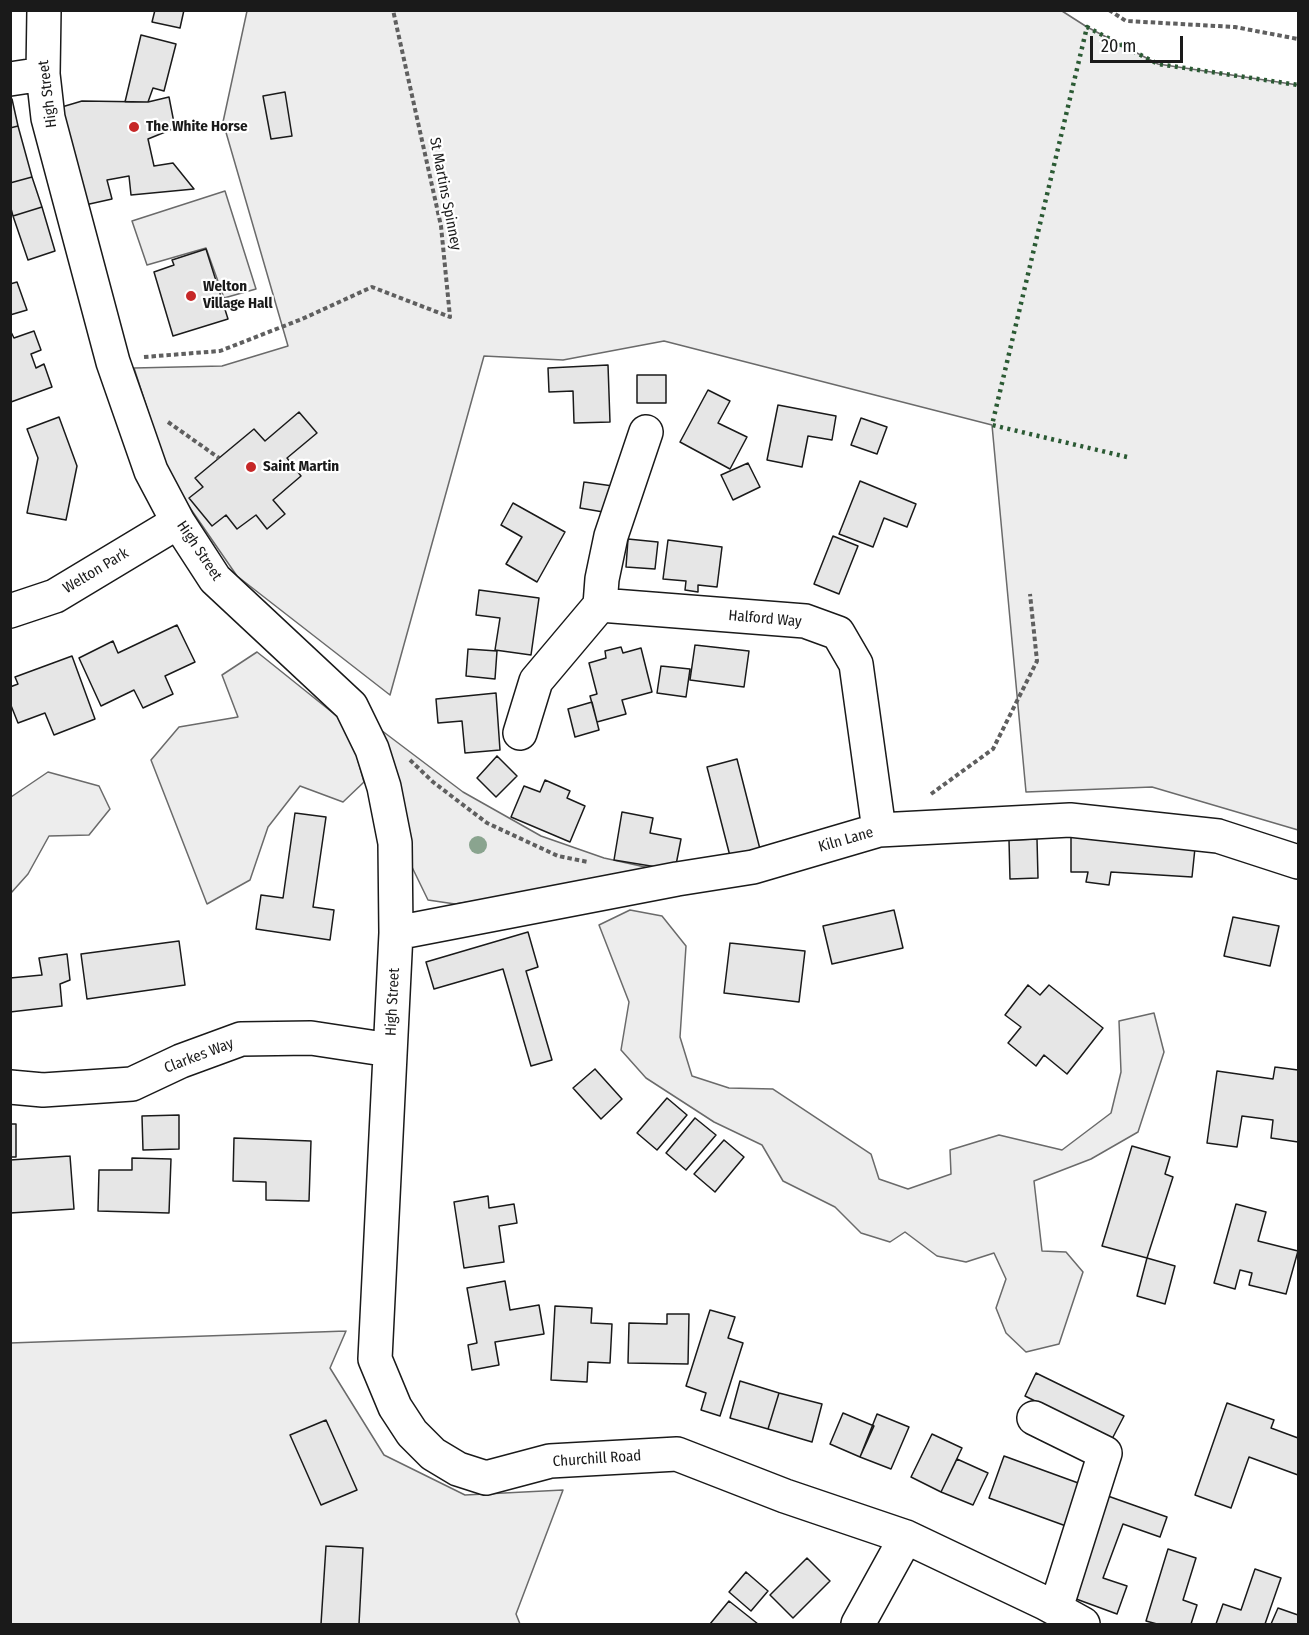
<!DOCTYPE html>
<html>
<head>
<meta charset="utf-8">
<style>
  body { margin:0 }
  #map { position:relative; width:1309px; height:1635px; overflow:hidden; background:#fff; font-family:"Fira Sans Condensed",sans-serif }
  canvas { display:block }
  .frame { position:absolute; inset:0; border:12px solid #1a1a1a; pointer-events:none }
  .scale { position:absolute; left:1090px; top:36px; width:93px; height:27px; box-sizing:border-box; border:3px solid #1a1a1a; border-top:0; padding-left:8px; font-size:18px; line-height:21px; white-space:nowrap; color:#1a1a1a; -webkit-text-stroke:4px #fff; paint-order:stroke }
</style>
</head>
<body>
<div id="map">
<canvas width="1309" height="1635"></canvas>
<div class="frame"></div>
<div class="scale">20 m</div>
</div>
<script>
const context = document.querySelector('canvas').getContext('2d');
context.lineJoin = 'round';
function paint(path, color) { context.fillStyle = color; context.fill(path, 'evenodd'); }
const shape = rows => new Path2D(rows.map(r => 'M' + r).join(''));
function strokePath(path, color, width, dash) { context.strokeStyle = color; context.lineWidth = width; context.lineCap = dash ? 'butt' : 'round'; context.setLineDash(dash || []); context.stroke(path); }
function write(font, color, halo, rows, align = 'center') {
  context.font = font + ' "Fira Sans Condensed",sans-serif'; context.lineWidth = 4.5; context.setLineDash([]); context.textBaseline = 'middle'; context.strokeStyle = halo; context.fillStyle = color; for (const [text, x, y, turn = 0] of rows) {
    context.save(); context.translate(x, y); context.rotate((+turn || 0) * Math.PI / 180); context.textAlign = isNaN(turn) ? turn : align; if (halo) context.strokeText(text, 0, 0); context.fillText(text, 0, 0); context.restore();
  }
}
const built = shape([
  [247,11,1062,11,1087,27,1158,64,1298,85,1298,830,1152,787,1026,792,992,425,664,341,563,360,484,356,390,695,237,576,170,479,134,368,222,366,288,346,223,122,247,11],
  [225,191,256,289,224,298,206,248,147,265,132,221,225,191],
  [257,652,348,725,364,782,343,802,300,786,268,827,250,880,207,904,151,760,179,727,238,717,222,675,257,652],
  [377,727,463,792,541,836,604,858,668,872,455,904,428,900,410,863,377,727],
  [48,772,99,786,110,809,89,835,49,836,28,874,11,893,11,797,48,772],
  [630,910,662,916,686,946,680,1037,692,1076,729,1088,773,1089,871,1154,879,1179,908,1189,951,1174,950,1150,999,1135,1062,1150,1111,1113,1121,1072,1119,1021,1154,1013,1164,1052,1138,1132,1091,1159,1034,1181,1042,1251,1066,1252,1083,1272,1059,1344,1026,1352,1006,1333,996,1308,1006,1279,994,1253,966,1262,937,1256,905,1232,890,1242,861,1233,835,1207,783,1181,762,1145,714,1122,646,1078,621,1050,629,1002,599,925,630,910],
  [346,1331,330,1368,384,1455,465,1495,563,1490,516,1614,520,1624,11,1624,10,1343,346,1331]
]);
paint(built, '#ededed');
strokePath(built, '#6a6a6a', 1.5);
const building = shape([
  [155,10,184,10,180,28,152,22,155,10],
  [141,35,176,44,164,91,153,88,148,102,125,102,141,35],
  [285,92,292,136,271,139,263,96,285,92],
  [169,97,175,128,148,139,154,166,173,163,194,189,131,195,129,176,107,180,112,199,85,205,55,109,82,101,148,102,169,97],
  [10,99,12,99,18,126,10,128,10,99],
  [18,126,32,177,10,183,10,128,18,126],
  [32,177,42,207,13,216,10,205,10,183,32,177],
  [42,207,55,251,28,260,13,216,42,207],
  [206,249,228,319,173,336,154,272,174,265,172,260,206,249],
  [17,282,27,310,10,315,10,284,17,282],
  [10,330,14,338,34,331,41,350,31,354,36,368,44,364,52,387,11,402,10,330],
  [608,365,610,422,574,423,573,391,549,392,548,368,608,365],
  [637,375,666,375,666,403,637,403,637,375],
  [708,390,730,401,718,423,747,437,730,469,680,442,708,390],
  [778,405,836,416,832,440,808,436,802,467,767,460,778,405],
  [299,412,317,433,287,458,301,476,273,500,285,514,267,529,256,515,237,529,226,515,212,526,189,498,203,487,195,478,254,429,265,441,299,412],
  [59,417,77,466,66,520,27,513,38,458,27,429,59,417],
  [861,418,887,427,877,454,851,445,861,418],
  [748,463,760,487,733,500,721,475,748,463],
  [860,481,916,504,907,527,884,518,873,547,839,534,860,481],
  [584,482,613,486,609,513,580,508,584,482],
  [513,503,565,532,537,582,506,564,522,537,501,525,513,503],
  [833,536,858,546,839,594,814,584,833,536],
  [628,539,658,542,655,569,626,567,628,539],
  [668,540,722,547,717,587,698,585,698,592,685,590,686,581,663,579,668,540],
  [479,590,539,598,531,655,495,650,500,618,476,615,479,590],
  [177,625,195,662,165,676,173,694,143,708,134,690,101,706,79,658,113,641,118,653,177,625],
  [695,645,749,651,744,687,690,680,695,645],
  [621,647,623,653,641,648,652,692,622,700,626,714,597,722,590,696,597,694,589,663,606,658,605,651,621,647],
  [468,649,497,651,495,679,466,676,468,649],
  [72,656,95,719,54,735,45,713,18,723,10,703,10,687,18,684,15,677,72,656],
  [661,666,690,669,686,697,657,693,661,666],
  [496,693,500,750,465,753,462,721,438,723,436,699,496,693],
  [592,702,599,730,575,737,568,709,592,702],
  [497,756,517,776,496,797,477,778,497,756],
  [737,759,761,853,731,860,707,767,737,759],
  [545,780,570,791,567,798,585,806,570,842,511,817,524,786,540,792,545,780],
  [622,812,653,818,650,833,681,839,675,870,614,860,622,812],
  [295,813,326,817,313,907,334,910,330,940,256,929,261,895,283,898,295,813],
  [1071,836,1195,848,1192,877,1111,872,1109,885,1086,882,1088,872,1071,872,1071,836],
  [1037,839,1038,878,1010,879,1009,840,1037,839],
  [894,910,903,948,832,964,823,926,894,910],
  [1233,917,1279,926,1270,966,1224,956,1233,917],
  [528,932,538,967,526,971,552,1060,531,1066,503,969,434,989,426,962,528,932],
  [179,941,185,985,87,999,81,954,179,941],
  [730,943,805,951,799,1002,724,993,730,943],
  [67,954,70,980,60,984,62,1006,10,1012,10,978,42,975,39,958,67,954],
  [1028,985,1040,995,1049,985,1103,1028,1067,1074,1044,1055,1036,1066,1008,1043,1021,1027,1005,1015,1028,985],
  [1275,1067,1298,1070,1298,1142,1271,1138,1273,1120,1242,1116,1237,1147,1207,1143,1217,1071,1273,1079,1275,1067],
  [595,1069,622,1099,601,1119,573,1088,595,1069],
  [667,1098,687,1115,657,1150,637,1133,667,1098],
  [179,1115,179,1149,143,1150,142,1116,179,1115],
  [695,1118,716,1135,686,1170,666,1153,695,1118],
  [10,1124,16,1124,16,1157,10,1157,10,1124],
  [234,1138,311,1141,309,1201,266,1200,266,1182,233,1181,234,1138],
  [724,1140,744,1157,715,1192,694,1174,724,1140],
  [1132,1146,1170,1157,1165,1174,1173,1177,1147,1258,1102,1246,1132,1146],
  [70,1156,74,1209,10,1213,10,1160,70,1156],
  [132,1158,171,1159,169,1213,98,1211,99,1170,132,1170,132,1158],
  [488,1196,489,1208,514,1204,517,1223,499,1226,504,1262,464,1268,454,1202,488,1196],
  [1236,1204,1266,1212,1258,1241,1298,1251,1286,1294,1249,1285,1252,1273,1240,1270,1235,1289,1214,1283,1236,1204],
  [1147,1258,1175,1266,1165,1304,1137,1296,1147,1258],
  [505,1281,510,1310,539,1305,544,1334,495,1342,499,1365,472,1370,468,1345,477,1343,467,1288,505,1281],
  [555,1306,592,1308,591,1323,612,1324,610,1363,588,1362,587,1382,551,1380,555,1306],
  [710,1310,735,1317,728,1338,743,1343,720,1416,701,1410,706,1393,686,1386,710,1310],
  [667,1314,689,1314,688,1364,628,1363,629,1323,667,1324,667,1314],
  [1036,1373,1124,1416,1112,1439,1025,1396,1036,1373],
  [740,1381,779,1393,768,1429,730,1418,740,1381],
  [779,1393,822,1404,812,1442,768,1429,779,1393],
  [1227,1403,1274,1420,1271,1428,1298,1438,1298,1475,1249,1457,1231,1508,1195,1495,1227,1403],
  [843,1413,874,1426,860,1457,830,1444,843,1413],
  [877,1414,909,1427,891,1469,860,1457,877,1414],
  [326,1420,357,1490,321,1505,290,1435,326,1420],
  [932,1434,962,1448,941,1492,911,1477,932,1434],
  [1004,1456,1081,1484,1066,1526,989,1498,1004,1456],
  [957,1459,988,1473,973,1505,941,1492,957,1459],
  [1105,1495,1167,1517,1160,1537,1123,1524,1103,1578,1127,1586,1117,1614,1068,1596,1105,1495],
  [326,1546,363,1548,359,1624,321,1624,326,1546],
  [1168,1549,1196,1558,1183,1600,1197,1605,1191,1624,1157,1624,1146,1621,1168,1549],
  [807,1558,830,1581,793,1618,770,1595,807,1558],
  [1255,1569,1281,1578,1265,1624,1216,1624,1223,1604,1241,1610,1255,1569],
  [746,1572,768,1591,751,1611,729,1592,746,1572],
  [729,1601,758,1624,710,1624,729,1601],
  [1278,1608,1298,1615,1298,1624,1271,1624,1278,1608]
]);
paint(building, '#e6e6e6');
strokePath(building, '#1a1a1a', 1.5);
const minor = shape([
  [44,10,43,74,48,118,113,362,151,471,178,522,215,579,351,706,372,749,384,787,395,843,396,933,375,1359,395,1407,412,1433,433,1454,458,1469,486,1478,550,1461,677,1454,785,1496,906,1537,1045,1603,1083,1624],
  [10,79,43,74],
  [646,432,611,536,602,579,600,605,805,621,838,633,856,664,879,830],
  [10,611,55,596,178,522],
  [520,733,536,681,600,605],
  [396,933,677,879,753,867,879,830,1070,820,1218,836,1298,862],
  [10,1087,43,1090,132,1084,181,1061,241,1039,311,1038,390,1050],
  [1034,1418,1105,1453,1056,1608],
  [858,1624,906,1537]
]);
strokePath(minor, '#1a1a1a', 36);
strokePath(shape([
  [1109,10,1126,21,1235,27,1298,39],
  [144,357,220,351,302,319,372,287,450,317,441,226,393,10],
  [168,422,219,458],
  [410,760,433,782,487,823,558,856,588,862],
  [931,794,993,749,1037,661,1030,594]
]), '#5f5f5f', 4, [4.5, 3]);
strokePath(minor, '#fff', 33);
strokePath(shape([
  [1127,457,992,425,1087,27,1158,64,1298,85]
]), '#2b5a34', 4.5, [3, 4.5]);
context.fillStyle = '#8aa48f';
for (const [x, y] of [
  [478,845]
]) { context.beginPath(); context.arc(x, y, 9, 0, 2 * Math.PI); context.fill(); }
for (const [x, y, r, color] of [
  [134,127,6,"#c62828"],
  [191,296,6,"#c62828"],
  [251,467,6,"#c62828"]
]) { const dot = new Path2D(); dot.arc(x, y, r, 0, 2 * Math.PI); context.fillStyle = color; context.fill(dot); strokePath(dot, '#fff', 2); }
write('15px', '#1a1a1a', '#fff', [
  ["High Street",48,94,-97],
  ["St Martins Spinney",445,194,79],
  ["High Street",199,551,56],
  ["Welton Park",96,571,-31],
  ["Halford Way",765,619,5],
  ["Kiln Lane",846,840,-16],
  ["High Street",393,1002,-87],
  ["Clarkes Way",199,1056,-21],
  ["Churchill Road",597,1459,-4]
]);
write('bold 15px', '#1a1a1a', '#fff', [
  ["The White Horse",146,127],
  ["Welton",203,287],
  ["Village Hall",203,304],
  ["Saint Martin",263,467]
], 'left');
</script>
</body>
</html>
